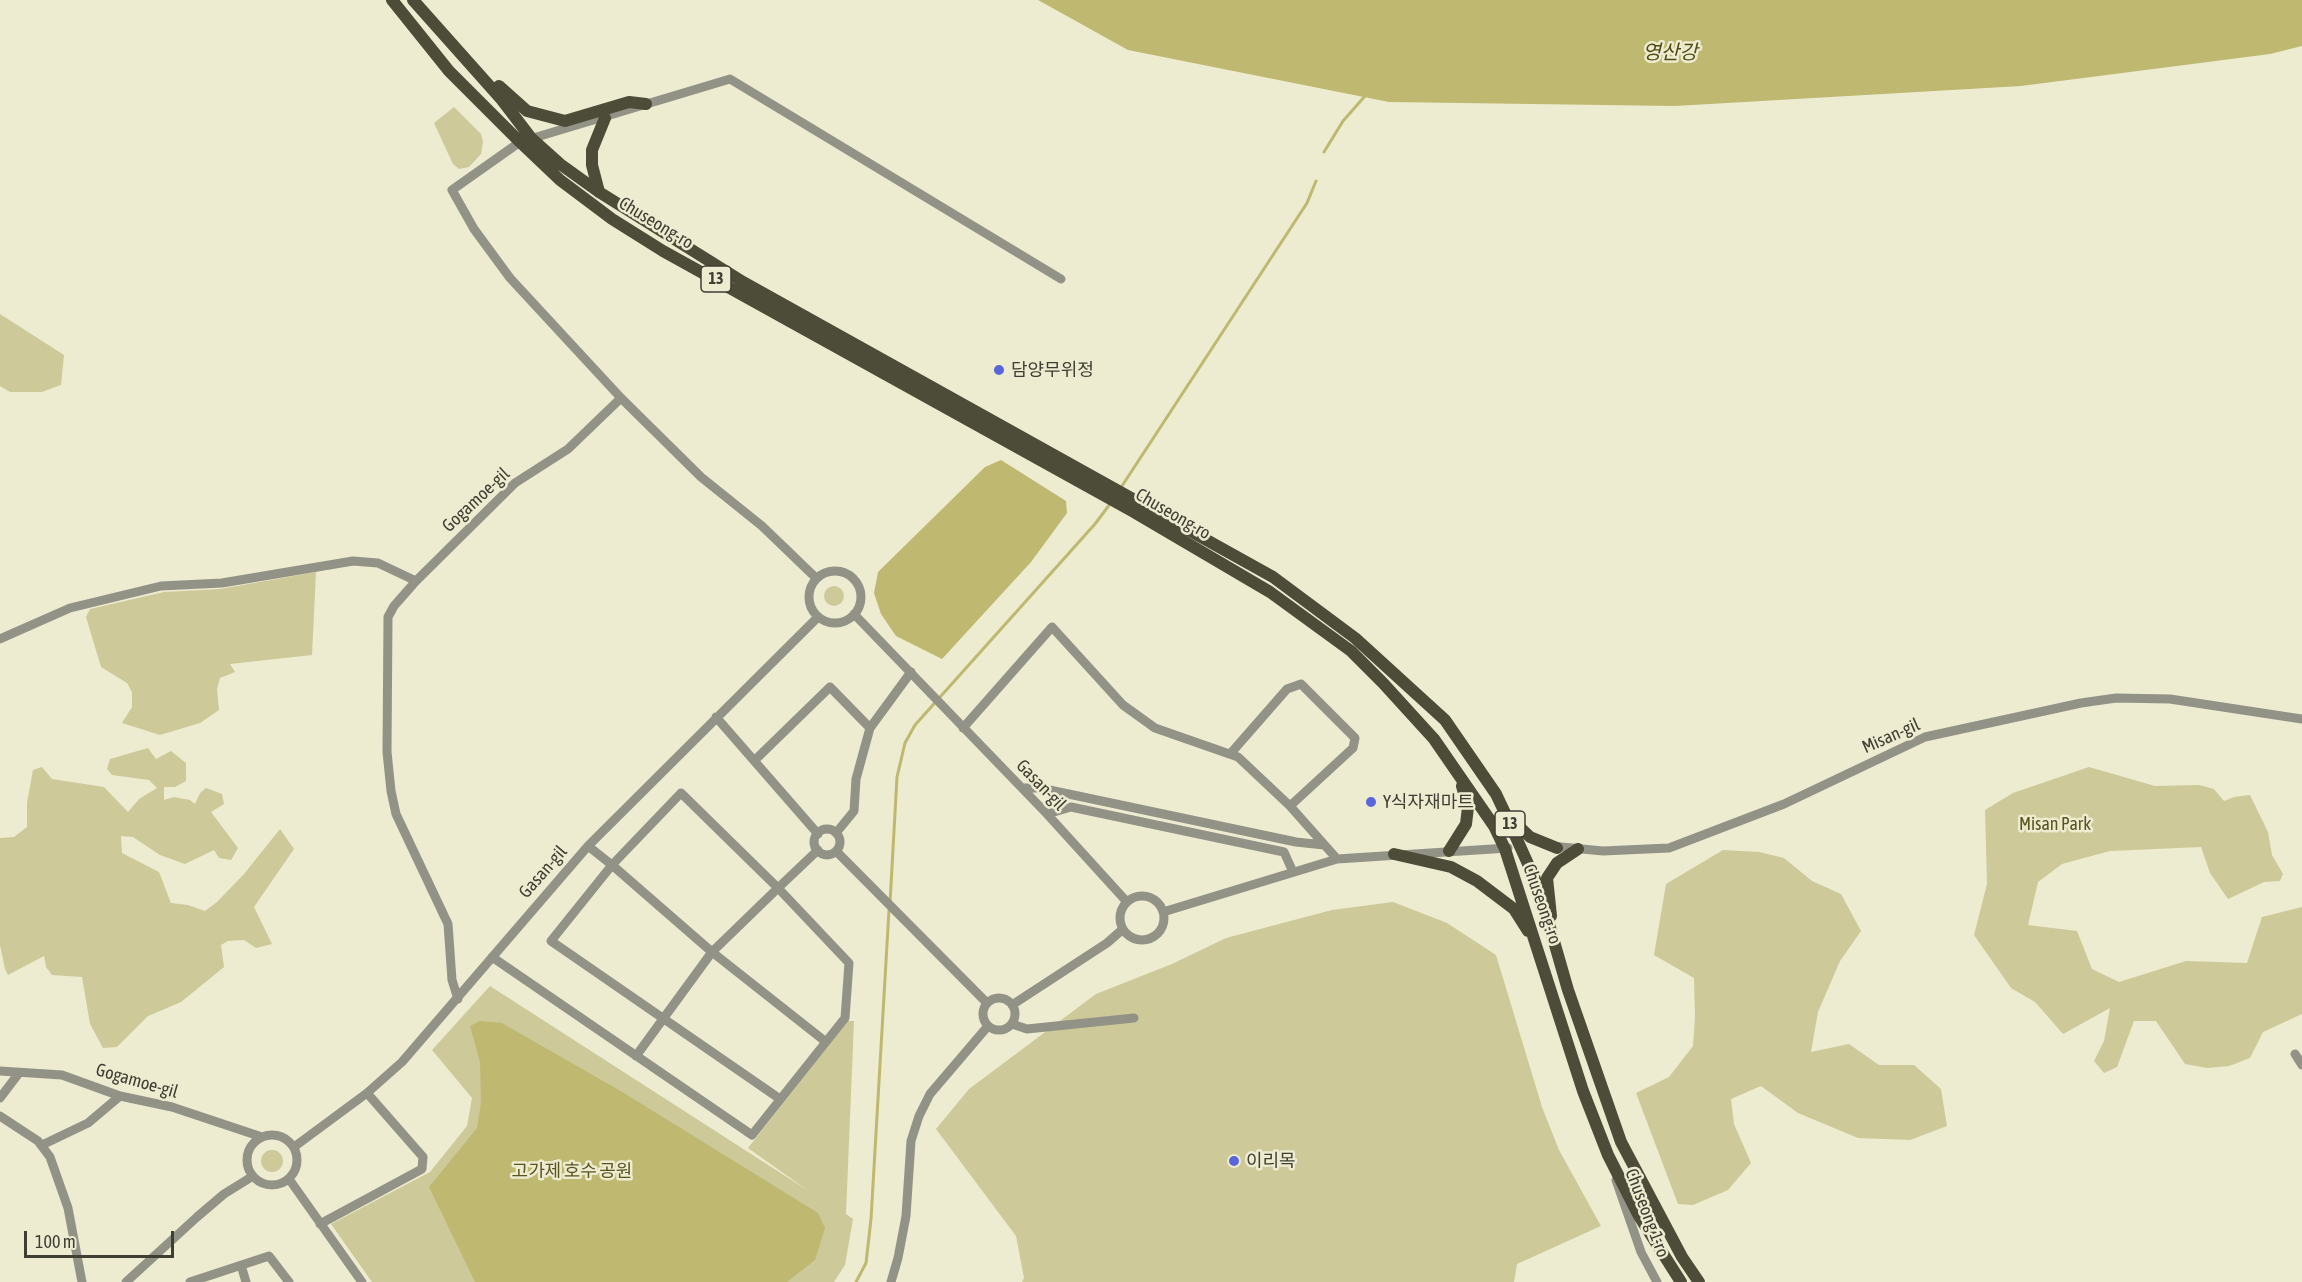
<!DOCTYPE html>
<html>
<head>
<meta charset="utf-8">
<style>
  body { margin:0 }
  #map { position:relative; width:2302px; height:1282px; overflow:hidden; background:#edebd0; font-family:"Asap Condensed",sans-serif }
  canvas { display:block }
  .scale { position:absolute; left:24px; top:1231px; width:150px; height:27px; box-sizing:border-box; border:3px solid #3f3e33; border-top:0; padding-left:8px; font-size:18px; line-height:21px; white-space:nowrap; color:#3f3e33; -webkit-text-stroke:4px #edebd0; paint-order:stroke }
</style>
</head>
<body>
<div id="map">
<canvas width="2302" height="1282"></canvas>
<div class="scale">100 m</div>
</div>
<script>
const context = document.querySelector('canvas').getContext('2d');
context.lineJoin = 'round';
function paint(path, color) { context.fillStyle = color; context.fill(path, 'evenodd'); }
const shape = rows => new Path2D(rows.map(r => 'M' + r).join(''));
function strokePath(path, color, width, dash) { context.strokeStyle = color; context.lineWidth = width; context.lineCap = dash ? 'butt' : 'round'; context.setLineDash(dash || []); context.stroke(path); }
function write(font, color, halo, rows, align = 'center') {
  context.font = font + ' "Asap Condensed","Noto Sans KR",sans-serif'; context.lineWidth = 5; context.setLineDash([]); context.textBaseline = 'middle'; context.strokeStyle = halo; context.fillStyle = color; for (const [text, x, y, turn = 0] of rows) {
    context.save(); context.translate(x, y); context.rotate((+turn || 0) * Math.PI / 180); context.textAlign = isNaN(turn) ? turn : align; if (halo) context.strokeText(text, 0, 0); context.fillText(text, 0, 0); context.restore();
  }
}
paint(shape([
  [454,107,481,134,483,142,481,154,469,167,459,169,453,164,434,123],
  [0,314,64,355,61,385,42,392,10,392,0,386],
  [316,572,312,655,230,664,235,672,220,678,217,689,219,710,200,723,160,735,122,723,132,707,132,692,127,683,101,667,86,617,90,609,164,592,220,589],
  '824 596a10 10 0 1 1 20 0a10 10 0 1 1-20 0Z',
  [148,748,156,759,171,751,186,763,186,781,175,787,164,787,164,800,174,797,190,800,195,804,200,793,206,788,222,794,224,804,211,812,238,848,231,860,219,858,214,850,185,864,160,855,133,837,121,836,122,853,159,872,171,903,188,905,205,911,217,902,244,874,280,829,294,849,254,907,272,944,256,948,244,940,228,941,221,945,224,967,181,1002,148,1016,117,1047,103,1048,90,1024,82,977,52,975,46,967,44,956,8,975,5,969,0,945,0,838,14,837,27,827,27,803,33,770,42,767,52,779,104,787,128,812,139,799,157,788,149,780,112,775,107,769,110,759],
  [2089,767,2155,786,2199,785,2214,789,2224,801,2234,797,2250,795,2268,832,2272,855,2283,874,2280,881,2264,882,2228,899,2210,873,2201,847,2110,851,2062,864,2038,882,2028,925,2077,931,2092,969,2119,982,2186,961,2247,963,2262,917,2302,907,2302,1014,2263,1032,2250,1058,2229,1066,2207,1068,2185,1064,2156,1021,2134,1021,2117,1067,2104,1073,2094,1061,2104,1041,2110,1008,2063,1034,2035,1002,2011,988,1974,935,1987,884,1985,810,2013,793],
  [1723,850,1759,852,1784,858,1812,881,1841,894,1861,931,1840,961,1818,1012,1811,1052,1849,1044,1879,1065,1914,1065,1941,1089,1947,1126,1910,1140,1858,1138,1798,1113,1761,1086,1731,1099,1734,1124,1751,1163,1728,1190,1693,1205,1678,1204,1636,1093,1669,1077,1693,1046,1695,1017,1694,978,1654,955,1666,884],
  [1393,902,1447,923,1496,955,1542,1107,1559,1150,1601,1226,1517,1264,1514,1282,1022,1282,1024,1278,1016,1236,936,1129,969,1089,1096,994,1172,964,1226,938,1332,910],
  [490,986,807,1190,748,1148,848,1021,854,1021,846,1214,853,1219,845,1265,834,1282,372,1282,331,1224,430,1172,467,1126,472,1098,432,1050],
  '261 1161a11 11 0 1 1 22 0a11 11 0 1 1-22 0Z'
]), '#cec998');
paint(shape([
  [1038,0,2302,0,2302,46,2270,54,2021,86,1675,106,1389,102,1128,50],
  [1001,460,1066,501,1067,513,1031,562,942,659,896,636,881,614,874,593,878,572,985,467],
  [480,1021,502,1023,624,1093,818,1213,825,1228,815,1260,787,1282,475,1282,429,1187,477,1128,481,1103,480,1062,470,1026]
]), '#bfb870');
strokePath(shape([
  [1324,152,1343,121,1365,96],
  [1120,489,1307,203,1316,181],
  [890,903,897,777,905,743,915,725,1095,524,1110,504],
  [856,1282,866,1263,871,1219,889,910]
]), '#bfb870', 3);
strokePath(shape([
  '809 597a26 26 0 1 1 52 0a26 26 0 1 1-52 0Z',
  [816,578,762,526,701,477,621,398,510,278,474,229,452,190,520,142,730,79,1061,279],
  [416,581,394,606,388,617,387,752,391,791,396,814,448,924,452,980,458,999],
  [854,614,1047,814,1127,902],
  [0,639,70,608,161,586,222,583,353,561,378,563,416,581,515,483,568,449,621,398],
  [716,717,818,834],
  [963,728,1052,627,1123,705,1155,728,1238,757,1290,806,1337,859],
  [1231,753,1287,689,1301,684,1355,738,1353,748,1290,806],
  [755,760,830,687,870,728],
  [1022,788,1040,788,1296,842,1324,845],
  [1047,814,1071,807,1284,852,1293,872],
  '814 842a13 13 0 1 1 26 0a13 13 0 1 1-26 0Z',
  [836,833,854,811,856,779,870,728,911,672],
  [588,846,612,865,551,941,780,1099],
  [1551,846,1603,851,1669,848,1784,804,1925,737,2081,703,2116,698,2170,699,2302,719],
  [836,851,987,1003],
  '1120 918a22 22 0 1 1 44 0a22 22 0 1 1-44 0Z',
  [1163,912,1337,859,1508,848],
  [492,957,752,1135,845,1018,849,963,778,888,818,850],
  '983 1014a16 16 0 1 1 32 0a16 16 0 1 1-32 0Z',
  [1012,1005,1107,943,1123,929],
  [1012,1024,1027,1029,1134,1018],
  [2295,1054,2302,1065],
  [636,1056,712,952,778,888,681,793,612,865,712,952,826,1042],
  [0,1071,62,1075,120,1096,172,1107,262,1137],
  [0,1098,19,1073],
  [0,1116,38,1141,50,1157,68,1208,82,1282],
  '247 1160a25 25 0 1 1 50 0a25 25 0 1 1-50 0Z',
  [42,1145,88,1123,120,1096],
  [294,1147,367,1093,402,1062,588,846,818,617],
  [289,1179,362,1282],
  [1616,1180,1641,1252,1657,1282],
  [320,1224,422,1169,423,1157,367,1093],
  [241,1265,246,1282],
  [126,1282,197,1217,224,1194,253,1176],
  [190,1282,269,1256,289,1282],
  [891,1282,898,1258,906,1216,911,1141,919,1116,930,1094,988,1026]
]), '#939287', 9);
strokePath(shape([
  [392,0,449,71,520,142,560,180,612,219,663,251,1134,512,1270,592,1351,651,1383,683,1434,739,1494,826,1505,849,1583,1091,1608,1155,1639,1216,1681,1282],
  [413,0,502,100,531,138,560,164,599,192,743,282,1273,577,1355,638,1445,720,1496,794,1505,813,1538,886,1568,990,1621,1142,1682,1257,1699,1282],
  [499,86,527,111,565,121,629,102,646,104],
  [599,192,592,165,592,150,605,118],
  [1509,817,1530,837,1557,848],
  [1449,851,1466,824,1468,807,1462,786],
  [1394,854,1451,867,1477,881,1514,909,1528,931],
  [1551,916,1547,878,1557,863,1578,849]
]), '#4d4c38', 12);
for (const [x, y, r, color] of [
  [999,370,6,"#5865db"],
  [1371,802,6,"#5865db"],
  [1234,1161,6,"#5865db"]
]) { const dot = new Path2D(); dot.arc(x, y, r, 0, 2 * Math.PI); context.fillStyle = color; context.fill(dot); strokePath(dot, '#edebd0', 2); }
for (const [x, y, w] of [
  [716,279,30],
  [1510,824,30]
]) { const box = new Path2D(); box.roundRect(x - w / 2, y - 13, w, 26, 4.5); context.fillStyle = '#edebd0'; context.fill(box); strokePath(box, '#3f3e33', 1.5); }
write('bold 16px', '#3f3e33', null, [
  ["13",716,279],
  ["13",1510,824]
]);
write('18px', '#3f3e33', '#edebd0', [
  ["Chuseong-ro",656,223,31],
  ["Gogamoe-gil",476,500,-43],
  ["Chuseong-ro",1173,514,30],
  ["Misan-gil",1891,736,-24],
  ["Gasan-gil",1041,785,46],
  ["Gasan-gil",543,872,-49],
  ["Chuseong-ro",1542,904,71],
  ["Gogamoe-gil",137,1081,16],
  ["Chuseong 1-ro",1647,1213,69]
]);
write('18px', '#3f3e33', '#edebd0', [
  ["담양무위정",1011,370],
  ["Y식자재마트",1383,802],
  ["이리목",1246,1161]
], 'left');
write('18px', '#5a541f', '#edebd0', [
  ["Misan Park",2055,824],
  ["고가제 호수 공원",572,1171]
]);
write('italic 20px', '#504a13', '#edebd0', [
  ["영산강",1670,53]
]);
</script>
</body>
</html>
